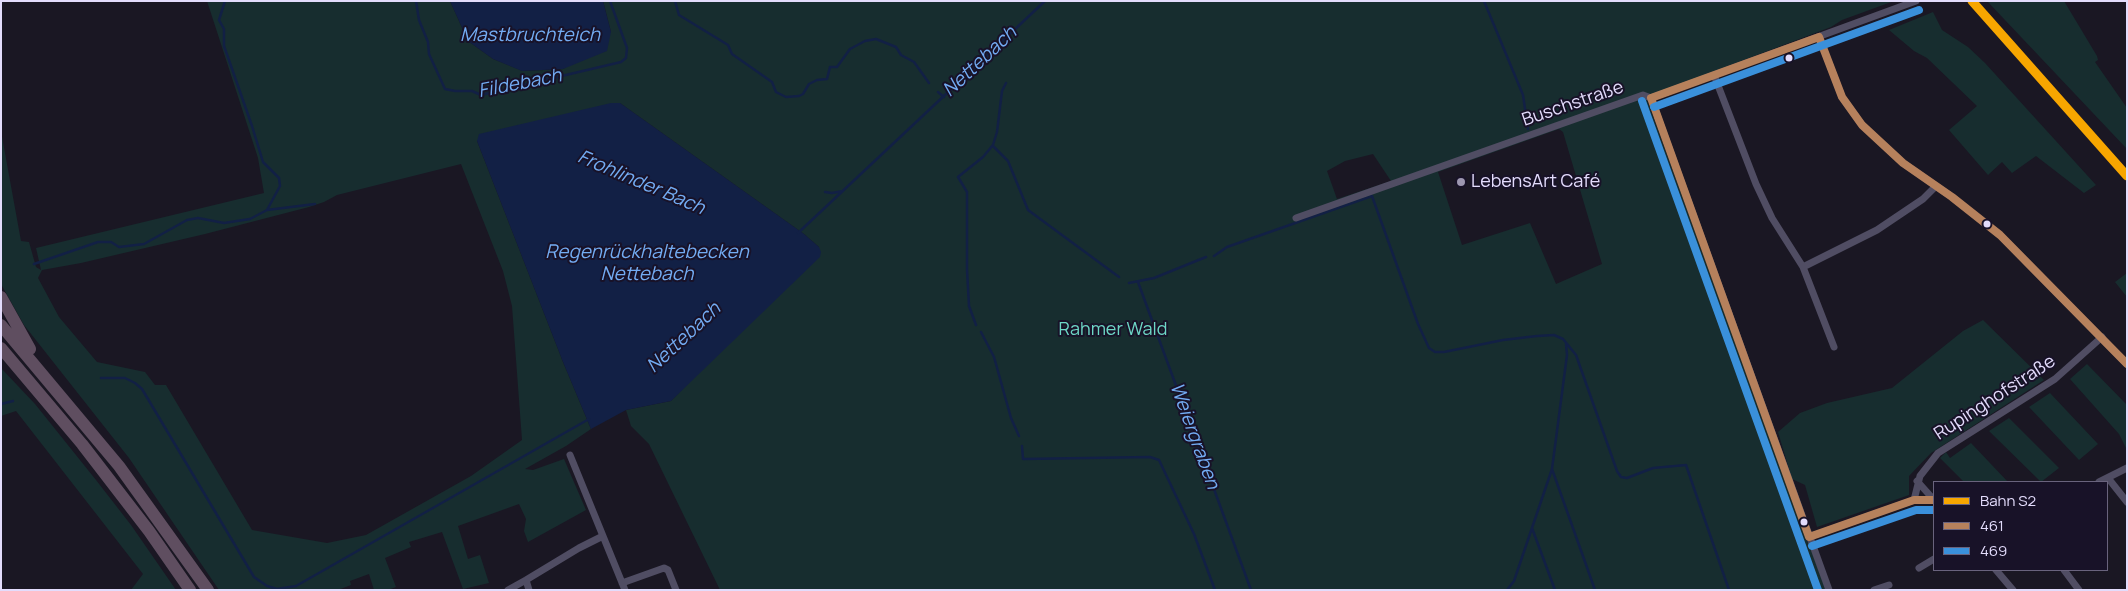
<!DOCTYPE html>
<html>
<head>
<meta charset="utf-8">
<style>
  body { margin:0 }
  #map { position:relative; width:2128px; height:591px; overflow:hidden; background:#1a1723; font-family:Manrope,sans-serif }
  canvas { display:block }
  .frame { position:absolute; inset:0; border:2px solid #e3dcfc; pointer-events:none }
  .legend { position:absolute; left:1933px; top:481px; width:175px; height:90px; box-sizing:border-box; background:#181228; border:1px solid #69637d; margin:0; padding:6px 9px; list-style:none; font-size:15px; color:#e3dcfc }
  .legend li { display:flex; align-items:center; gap:10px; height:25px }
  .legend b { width:25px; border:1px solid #69637d }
</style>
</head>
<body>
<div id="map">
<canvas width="2128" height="591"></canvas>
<div class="frame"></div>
<ul class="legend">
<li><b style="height:6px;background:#f7a600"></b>Bahn S2</li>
<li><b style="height:6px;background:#b6815c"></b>461</li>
<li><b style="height:6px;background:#3a90db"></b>469</li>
</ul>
</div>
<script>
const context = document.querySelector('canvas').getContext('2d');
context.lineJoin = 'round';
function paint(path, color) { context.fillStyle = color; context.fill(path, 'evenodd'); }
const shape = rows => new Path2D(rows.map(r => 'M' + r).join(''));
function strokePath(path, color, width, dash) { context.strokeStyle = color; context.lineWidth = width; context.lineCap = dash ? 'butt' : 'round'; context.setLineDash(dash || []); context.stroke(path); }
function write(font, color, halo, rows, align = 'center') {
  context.font = font + ' Manrope,sans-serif'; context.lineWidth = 4; context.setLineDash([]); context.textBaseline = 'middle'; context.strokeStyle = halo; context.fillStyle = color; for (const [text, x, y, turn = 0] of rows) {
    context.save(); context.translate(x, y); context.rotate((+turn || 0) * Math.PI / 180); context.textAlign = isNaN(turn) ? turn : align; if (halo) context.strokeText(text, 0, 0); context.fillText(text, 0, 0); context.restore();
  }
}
paint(shape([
  [207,1,450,1,468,41,493,59,523,71,563,69,611,32,603,1,1894,1,1842,20,1831,27,1646,97,1826,590,720,590,649,444,631,426,626,410,671,401,819,247,804,234,620,103,477,141,563,362,591,429,566,446,525,469,533,470,564,459,586,510,528,542,524,531,526,519,519,504,458,526,468,559,480,555,489,583,463,589,442,532,409,542,411,547,385,558,396,587,388,590,374,590,369,574,350,581,351,585,338,590,219,590,129,458,24,325,1,284,1,131,21,241,29,242,36,267,41,270,36,248,264,193,258,158],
  [1559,129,1563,132,1602,264,1556,284,1530,223,1462,245,1438,172],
  [1373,154,1391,181,1337,199,1327,171,1345,161],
  [461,164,503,271,512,306,522,440,471,476,366,535,327,543,252,530,166,385,155,385,145,372,97,362,59,317,38,278,42,270,81,263,205,234,309,207,324,202,337,195],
  [1987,1,2064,1,2097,56,2098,60,2095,62,2127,108,2127,149],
  [1933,12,1942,30,1968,47,1985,63,2096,185,2084,193,2036,156,2012,173,2002,162,1988,175,1949,130,1977,106,1927,58,1914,51,1889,30],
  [2127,273,2127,297,2115,282],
  [1983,320,2044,380,1931,453,1909,476,1909,495,1817,527,1805,485,1792,479,1778,432,1800,413,1827,403,1892,388,1963,331],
  [2087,364,2127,405,2127,450,2119,434,2070,379],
  [1,368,35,404,96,480,131,525,176,590,131,590,143,574,16,411,1,416],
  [2050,393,2098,444,2079,460,2029,407],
  [2009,418,2059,468,2041,482,1989,431],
  [1971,443,2008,482,1964,482,1940,458,1946,452,1950,458]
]), '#172d2f');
paint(shape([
  [450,1,603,1,611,32,607,51,563,69,522,71,493,59,468,41],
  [611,103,620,103,804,234,819,247,821,252,820,257,671,401,626,410,591,429,563,362,477,141,479,134]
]), '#122045');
strokePath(shape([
  [225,1,219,20,224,29,224,46,252,126,263,162,279,178,280,186,267,210],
  [416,1,419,20,428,42,429,54,445,89,455,91,472,91,481,95,621,62,626,58,627,48,610,1],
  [675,1,679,15,728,45,732,54,772,82,776,92,786,97,799,96,803,94,809,84,817,80,827,79,830,67,837,67,850,49,865,41,876,39,896,47,901,55,914,62,929,83],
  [1484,1,1523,95,1528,129],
  [938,92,944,97],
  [993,146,1008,161,1028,210,1119,277],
  [825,192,832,193,843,191],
  [798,233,1045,1],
  [1214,256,1227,247,1372,196,1418,324,1429,348,1435,352,1444,352,1503,340,1537,336,1554,335,1563,339,1576,355,1617,471,1621,477,1627,478,1653,468,1686,465,1729,590],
  [34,264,98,242,111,242,119,247,144,244,187,220,198,218,224,223,250,219,267,210,315,204],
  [1138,282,1251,590],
  [1129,283,1154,278,1206,257],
  [976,325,969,306,967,270,967,192,958,177,983,157,993,145,997,132,1002,91,1006,83],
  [981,332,994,357,1011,418,1019,436],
  [101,378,125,378,135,383,142,389,254,577,267,586,277,589,296,586,589,419],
  [1,404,13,401],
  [1022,446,1023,459,1150,457,1159,460,1194,534,1215,590],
  [1552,469,1595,590],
  [1532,528,1555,590],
  [1507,590,1514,581,1552,469,1567,355,1566,344]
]), '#122045', 2.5);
strokePath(shape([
  [1819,37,1842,97,1862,125,1903,163,1952,197,2000,235,2127,364],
  [1714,75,1756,184,1772,218,1803,267,1834,347],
  [1651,98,1829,590],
  [1296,218,1643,95,1651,98,1916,1],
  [1803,267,1877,230,1923,199,1936,186],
  [570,455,625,590],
  [2108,478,2127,502],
  [1917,481,1934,500],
  [2099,482,2127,468],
  [1914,500,1920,476,1938,453,2055,379,2102,337],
  [1809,537,1914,500,1934,500],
  [1919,568,1934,559],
  [1996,570,2013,590],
  [2064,570,2079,590],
  [526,580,529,590],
  [622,583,664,568,668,570,676,590],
  [508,590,526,580,579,548,603,536],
  [1874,590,1889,585]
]), '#504d63', 7);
strokePath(shape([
  [1,297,30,349],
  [1,325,119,466,208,590],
  [1,348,82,444,149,531,190,590]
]), '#5f4e60', 12);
strokePath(shape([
  [1819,37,1842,97,1862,125,1903,163,1952,197,2000,235,2127,364],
  [1651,98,1809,537],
  [1651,98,1819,37],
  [1809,537,1914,500,1934,500]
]), '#b6815c', 8);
strokePath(shape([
  [1642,101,1818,590],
  [1654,107,1919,10],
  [1812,546,1916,510,1934,510]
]), '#3a90db', 8);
strokePath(shape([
  [1972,1,2127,176]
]), '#f7a600', 9);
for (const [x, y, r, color] of [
  [1789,58,4.5,"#e3dcfc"],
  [1461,182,5,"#9d97b0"],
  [1987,224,4.5,"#e3dcfc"],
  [1804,522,4.5,"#e3dcfc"]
]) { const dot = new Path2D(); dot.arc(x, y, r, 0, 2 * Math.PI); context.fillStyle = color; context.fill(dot); strokePath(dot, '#181228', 2); }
write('18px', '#e3dcfc', '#181228', [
  ["Buschstraße",1573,104,-19],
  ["Rupinghofstraße",1995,398,-33]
]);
write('18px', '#e3dcfc', '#181228', [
  ["LebensArt Café",1471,182]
], 'left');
write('18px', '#6dd7c6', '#181228', [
  ["Rahmer Wald",1113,330]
]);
write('italic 19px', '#73acf3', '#181228', [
  ["Mastbruchteich",530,36],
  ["Nettebach",980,62,-43],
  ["Fildebach",520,84,-11],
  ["Frohlinder Bach",641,183,23],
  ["Regenrückhaltebecken",647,253],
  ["Nettebach",647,275],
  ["Nettebach",684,338,-43],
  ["Weiergraben",1194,436,70]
]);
</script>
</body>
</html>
